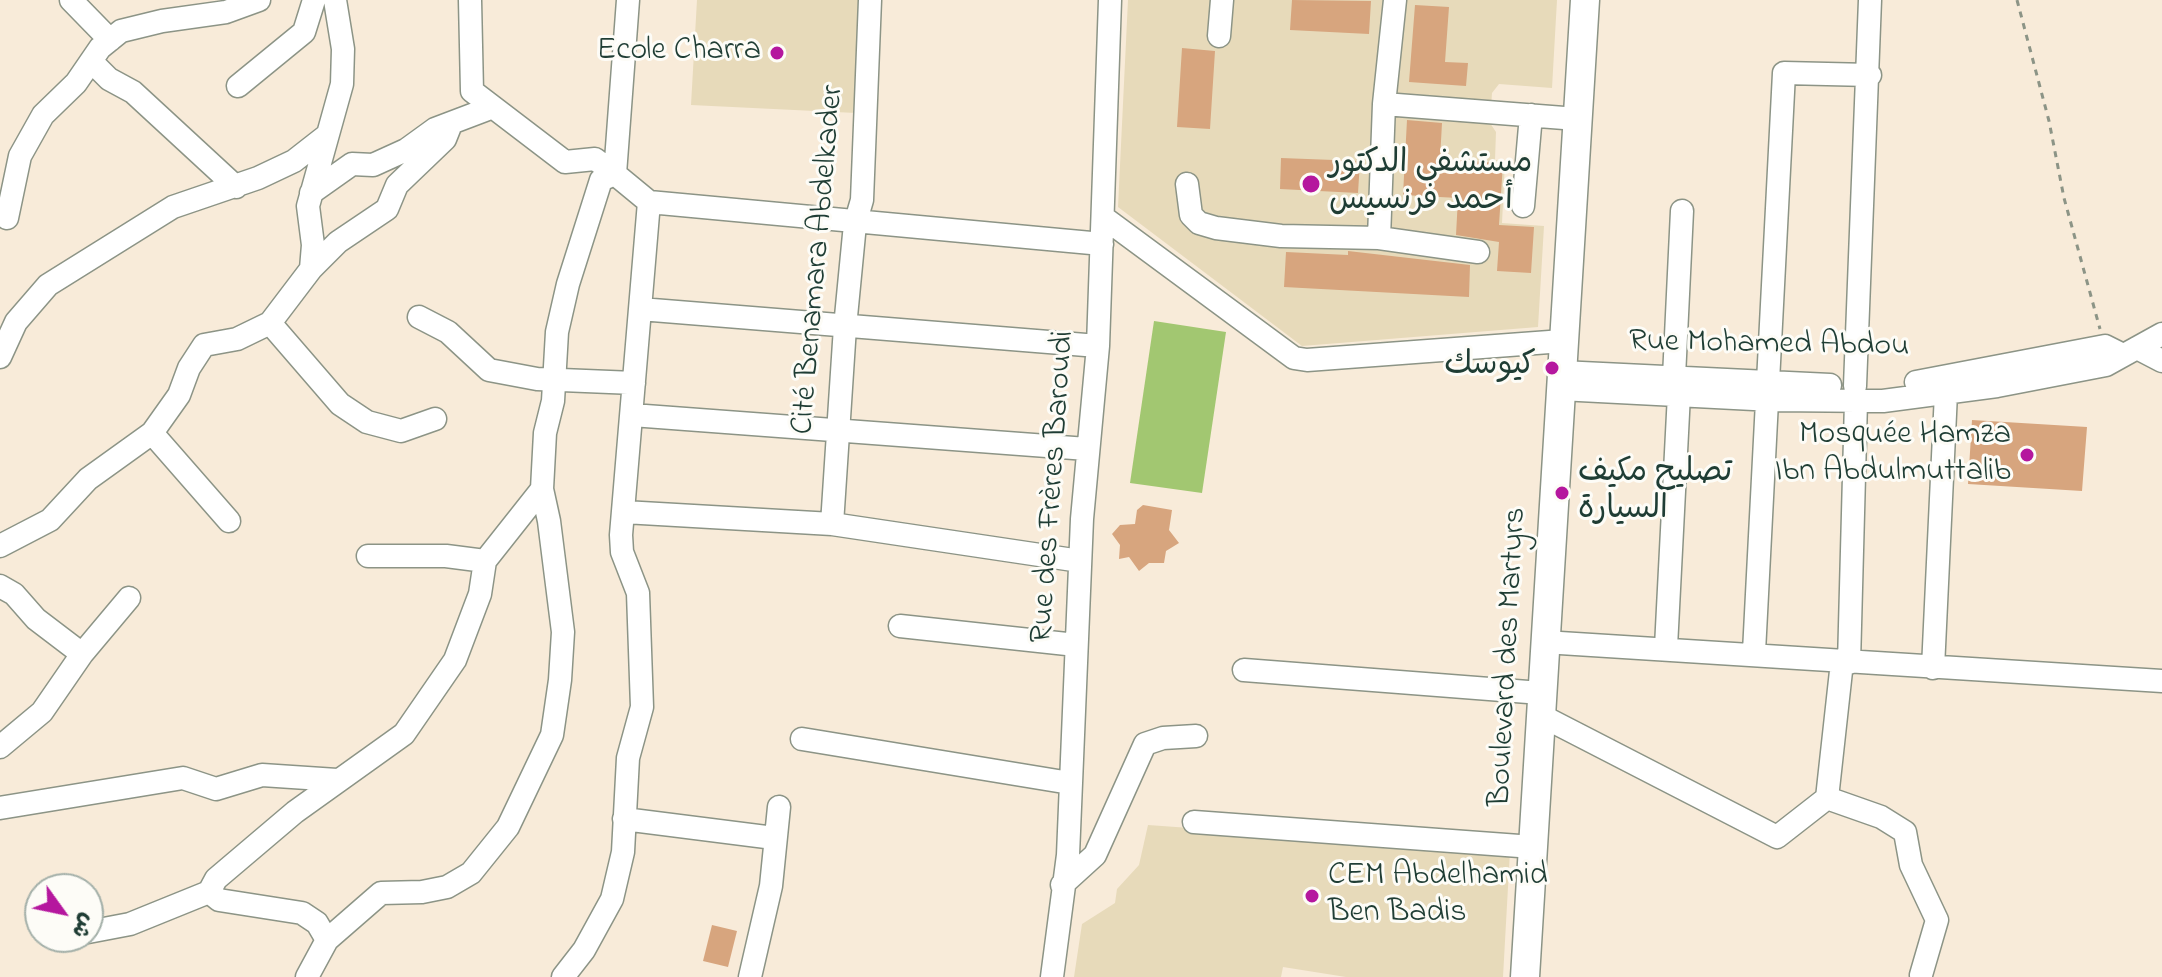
<!DOCTYPE html>
<html>
<head>
<meta charset="utf-8">
<style>
  body { margin:0 }
  #map { position:relative; width:2162px; height:977px; overflow:hidden; background:#f8ebd9; font-family:"Indie Flower","Playpen Sans Arabic",sans-serif }
  canvas { display:block }
  .north { position:absolute; left:24px; top:873px; width:80px; height:80px; box-sizing:border-box; background:#fdfcf7; border:2px solid #a4b0a9; border-radius:50%; rotate:123deg; font-size:22px; font-weight:700; line-height:32px; text-align:center; color:#1f3d34 }
  .north::after { content:''; display:block; margin:auto; width:28px; height:36px; background:#b5179e; clip-path:polygon(50% 0,100% 100%,50% 72%,0 100%) }
</style>
</head>
<body>
<div id="map">
<canvas width="2162" height="977"></canvas>
<div class="north">ش</div>
</div>
<script>
const context = document.querySelector('canvas').getContext('2d');
context.lineJoin = 'round';
function paint(path, color) { context.fillStyle = color; context.fill(path, 'evenodd'); }
const shape = rows => new Path2D(rows.map(r => 'M' + r).join(''));
function strokePath(path, color, width, dash) { context.strokeStyle = color; context.lineWidth = width; context.lineCap = dash ? 'butt' : 'round'; context.setLineDash(dash || []); context.stroke(path); }
function write(font, color, halo, rows, align = 'center') {
  context.font = font + ' "Indie Flower","Playpen Sans Arabic",sans-serif'; context.lineWidth = 6; context.setLineDash([]); context.textBaseline = 'middle'; context.strokeStyle = halo; context.fillStyle = color; for (const [text, x, y, turn = 0] of rows) {
    context.save(); context.translate(x, y); context.rotate((+turn || 0) * Math.PI / 180); context.textAlign = isNaN(turn) ? turn : align; if (halo) context.strokeText(text, 0, 0); context.fillText(text, 0, 0); context.restore();
  }
}
paint(shape([
  [697,0,861,0,856,113,691,105],
  [1128,0,1557,0,1552,88,1499,84,1492,93,1490,123,1496,132,1495,160,1505,161,1502,223,1544,226,1538,327,1302,346,1118,207],
  [1148,825,1510,851,1503,977,1346,977,1283,967,1281,977,1074,977,1082,924,1115,903,1117,889,1139,865]
]), '#e7daba');
paint(shape([
  [1154,321,1226,332,1202,493,1130,483]
]), '#a2c771');
paint(shape([
  [1292,0,1371,1,1369,34,1290,30],
  [1415,5,1449,7,1445,62,1468,63,1466,86,1409,82],
  [1182,48,1215,51,1210,129,1177,127],
  [1407,120,1442,123,1440,159,1503,163,1499,225,1534,227,1531,273,1497,271,1499,242,1456,235,1458,198,1403,195],
  [1281,158,1360,161,1358,193,1280,189],
  [1348,251,1470,265,1469,297,1284,287,1286,252,1348,255],
  [1972,420,2087,427,2082,491,1968,484],
  [1143,505,1172,510,1169,530,1179,543,1166,551,1164,563,1149,563,1139,571,1129,557,1119,559,1120,545,1112,534,1120,525,1135,524,1137,510],
  [712,925,737,931,728,967,703,961]
]), '#d7a57e');
const minor = shape([
  [71,0,110,40],
  [470,0,472,91,565,162,595,159,615,174],
  [628,0,615,174,649,202,1102,244],
  [1219,36,1222,0],
  [91,61,109,79,133,92,236,187],
  [238,86,304,32,314,0],
  [1384,104,1577,119],
  [1187,184,1191,215,1199,223,1216,228,1281,236,1379,238,1478,252],
  [311,193,352,164,373,165,406,150,435,129,493,107],
  [1523,206,1531,115],
  [1103,217,1294,358,1307,360,1563,341],
  [7,218,20,156,43,115,76,83,100,48,121,31,162,21,226,12,259,0],
  [1379,238,1384,104,1395,0],
  [311,269,313,245,308,206,342,84,343,49,335,0],
  [640,309,1098,346],
  [419,317,448,332,489,370,537,379,634,383],
  [270,323,340,404,367,422,401,431,435,419],
  [2137,348,2162,361],
  [0,357,16,322,48,285,173,207,258,178,294,161,326,136],
  [1561,372,1830,385],
  [1916,382,2105,346,2121,354],
  [1855,386,1870,0],
  [1560,389,1773,400,1883,401,1997,386,2106,365,2162,334],
  [632,415,1087,449],
  [152,433,229,521],
  [624,512,832,524,1080,561],
  [832,524,845,327,855,224,862,200,870,0],
  [0,546,50,520,88,479,152,433,179,395,189,368,204,345,237,339,270,323,311,269,338,242,387,209,397,185,445,139,451,124],
  [368,556,446,556,485,561],
  [0,586,14,594,36,619,82,654],
  [900,626,1076,645],
  [1544,642,2162,681],
  [1666,647,1679,394,1674,377,1682,211],
  [1754,652,1784,73,1870,75],
  [1849,663,1856,401],
  [1933,668,1946,393],
  [1244,670,1541,693],
  [1540,715,1777,837,1827,798,1881,817,1905,832,1911,865,1937,920,1921,975],
  [802,739,1070,783],
  [0,747,42,712,82,654,129,598],
  [1827,798,1842,662],
  [0,808,183,778,216,789,262,775,337,780],
  [624,819,774,838],
  [1194,822,1533,847],
  [1062,885,1095,855,1145,744,1163,738,1196,736],
  [209,892,219,900,302,913,317,923,327,940],
  [88,932,130,924,209,892,216,879,295,812,404,734,455,660,480,594,485,561,542,489],
  [61,939,70,937],
  [307,977,327,940,381,893,422,892,447,887,471,873,508,827,552,735,560,680,563,632,549,521,542,489,545,433,553,401,557,332,568,284,601,180,615,174],
  [563,977,584,950,612,899,623,852,628,758,642,707,638,593,622,552,621,535,649,202],
  [750,977,771,886,779,807],
  [1052,977,1068,855,1082,519,1098,346,1110,0]
]);
const major = shape([
  [1525,977,1585,0]
]);
strokePath(minor, '#8c9486', 25);
strokePath(major, '#8c9486', 31);
strokePath(shape([
  [2017,0,2049,121,2064,198,2100,329]
]), '#8c9486', 3, [6, 6]);
strokePath(minor, '#fff', 22);
strokePath(major, '#fff', 28);
for (const [x, y, r, color] of [
  [777,53,8,"#b5179e"],
  [1311,184,10,"#b5179e"],
  [1552,368,8,"#b5179e"],
  [2027,455,8,"#b5179e"],
  [1562,493,8,"#b5179e"],
  [1312,896,8,"#b5179e"]
]) { const dot = new Path2D(); dot.arc(x, y, r, 0, 2 * Math.PI); context.fillStyle = color; context.fill(dot); strokePath(dot, '#fdfcf7', 3); }
write('32px', '#1f3d34', '#fdfcf7', [
  ["Ecole Charra",761,53],
  ["مستشفى الدكتور",1329,166,"left"],
  ["أحمد فرنسيس",1329,203,"left"],
  ["كيوسك",1536,368],
  ["Mosquée Hamza",2011,437],
  ["Ibn Abdulmuttalib",2011,474],
  ["تصليح مكيف",1578,475,"left"],
  ["السيارة",1578,512,"left"],
  ["CEM Abdelhamid",1328,878,"left"],
  ["Ben Badis",1328,915,"left"]
], 'right');
write('32px', '#1f3d34', '#fdfcf7', [
  ["Cité Benamara Abdelkader",820,260,-85],
  ["Rue Mohamed Abdou",1769,346,1],
  ["Rue des Frères Baroudi",1055,487,-86],
  ["Boulevard des Martyrs",1510,657,-87]
]);
</script>
</body>
</html>
